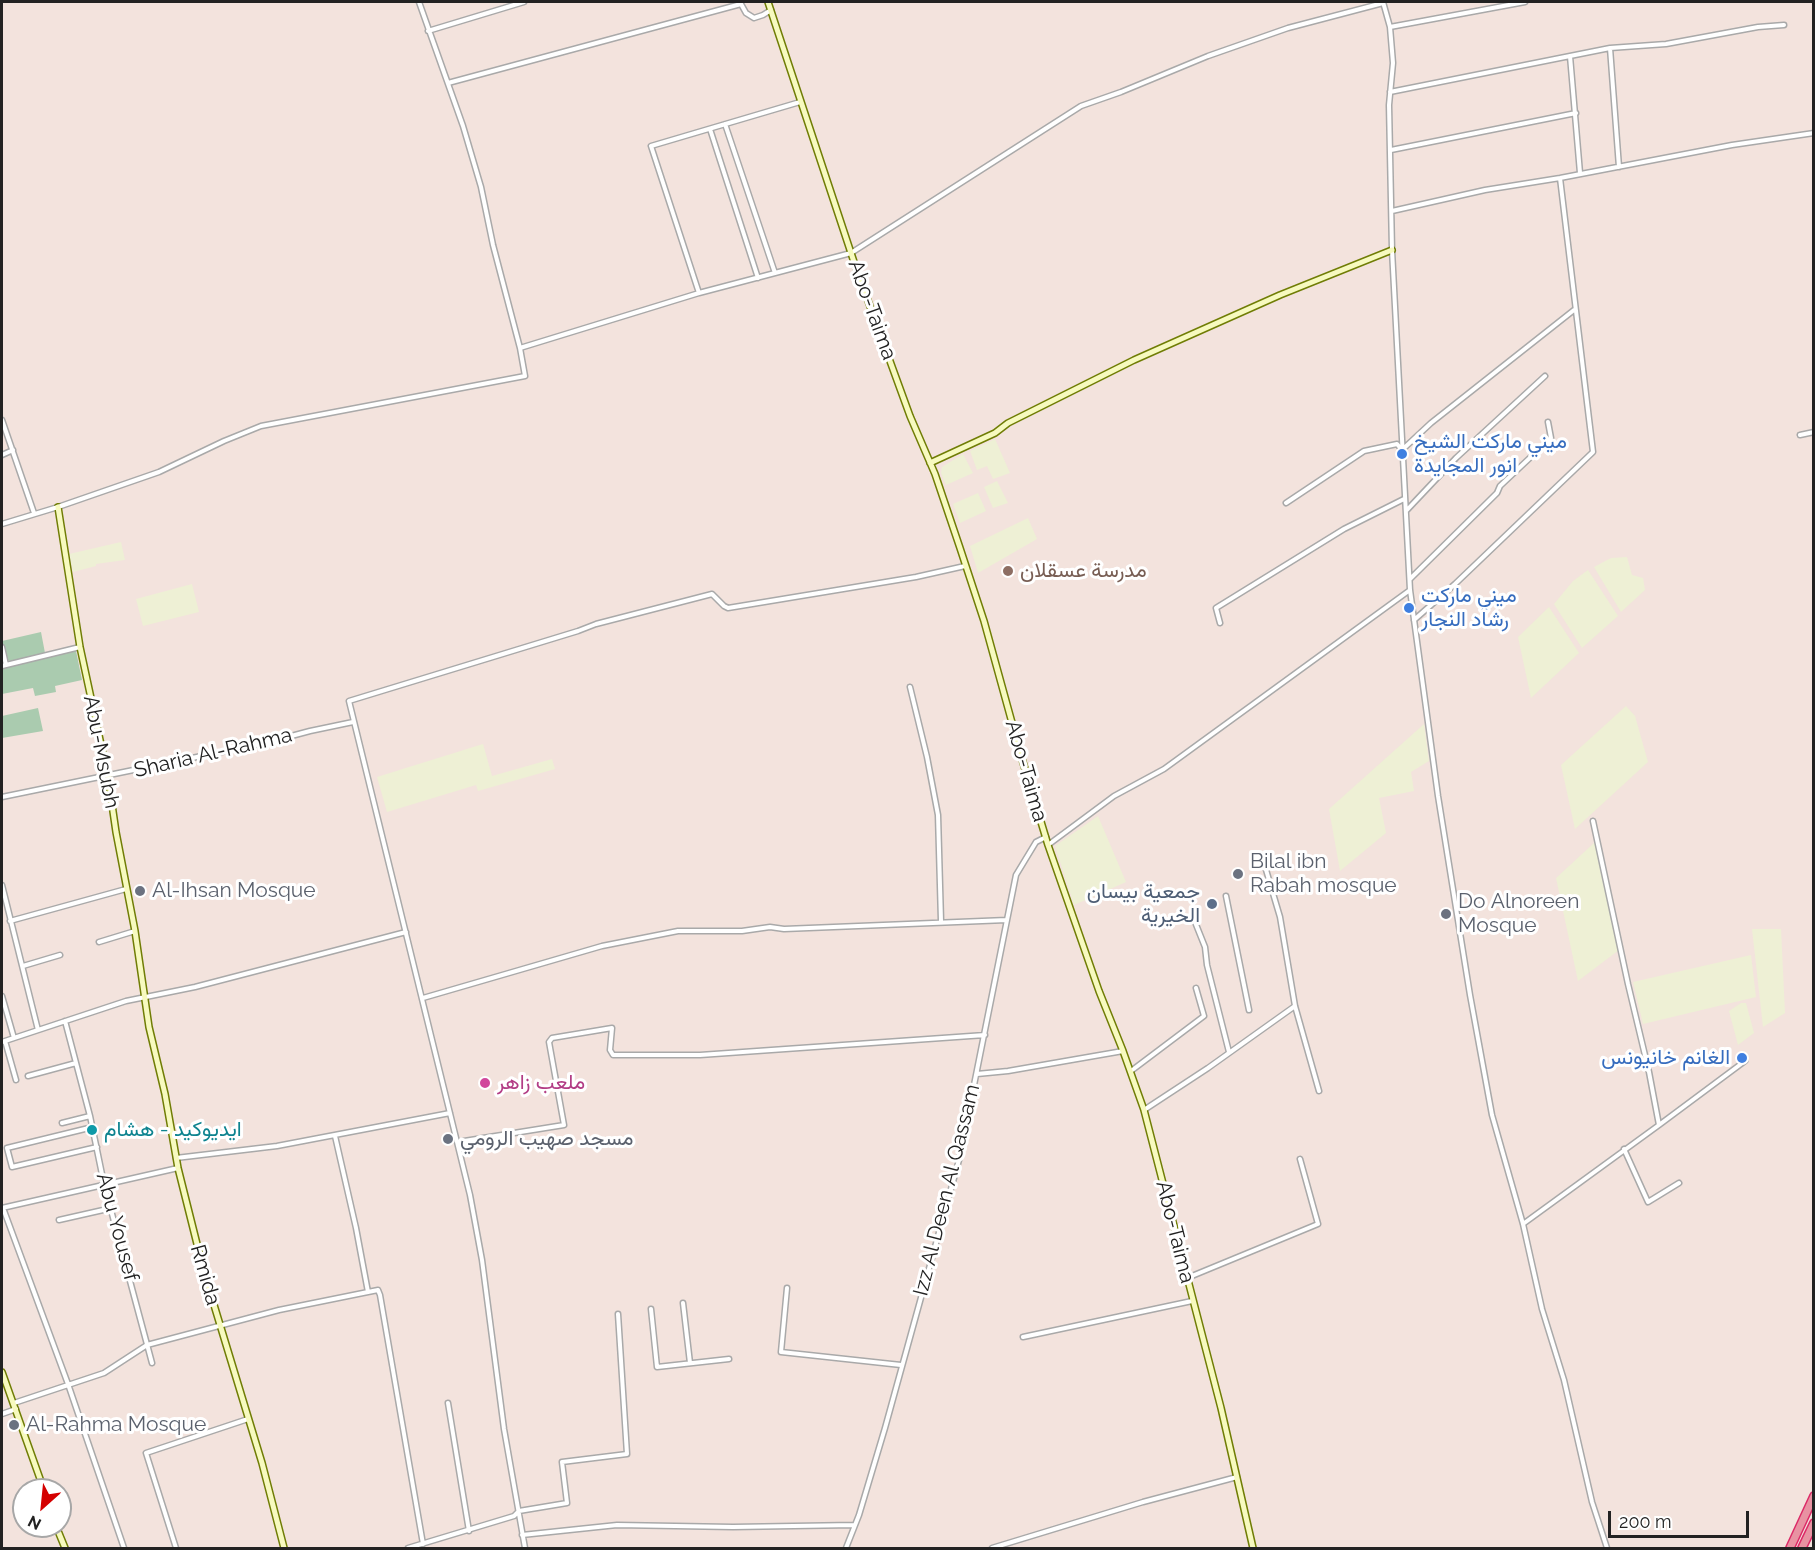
<!DOCTYPE html>
<html>
<head>
<meta charset="utf-8">
<style>
  body { margin:0 }
  #map { position:relative; width:1815px; height:1550px; overflow:hidden; background:#f2efe9; font-family:Raleway,sans-serif }
  canvas { display:block }
  .frame { position:absolute; inset:0; border:3px solid #222; pointer-events:none }
  .north { position:absolute; left:12px; top:1478px; width:60px; height:60px; box-sizing:border-box; background:#fff; border:2px solid #a7a7a7; border-radius:50%; rotate:207deg; font-size:16px; font-weight:700; line-height:24px; text-align:center; color:#222 }
  .north::after { content:''; display:block; margin:auto; width:21px; height:27px; background:#d40000; clip-path:polygon(50% 0,100% 100%,50% 72%,0 100%) }
  .scale { position:absolute; left:1608px; top:1511px; width:141px; height:27px; box-sizing:border-box; border:3px solid #222; border-top:0; padding-left:8px; font-size:18px; line-height:21px; white-space:nowrap; color:#222; -webkit-text-stroke:4px #fff; paint-order:stroke }
</style>
</head>
<body>
<div id="map">
<canvas width="1815" height="1550"></canvas>
<div class="frame"></div>
<div class="north">N</div>
<div class="scale">200 m</div>
</div>
<script>
const context = document.querySelector('canvas').getContext('2d');
context.lineJoin = 'round';
function paint(path, color) { context.fillStyle = color; context.fill(path, 'evenodd'); }
const shape = rows => new Path2D(rows.map(r => 'M' + r).join(''));
function strokePath(path, color, width, dash) { context.strokeStyle = color; context.lineWidth = width; context.lineCap = dash ? 'butt' : 'round'; context.setLineDash(dash || []); context.stroke(path); }
function write(font, color, halo, rows, align = 'center') {
  context.font = font + ' Raleway,Vazirmatn,sans-serif'; context.lineWidth = 6; context.setLineDash([]); context.textBaseline = 'middle'; context.strokeStyle = halo; context.fillStyle = color; for (const [text, x, y, turn = 0] of rows) {
    context.save(); context.translate(x, y); context.rotate((+turn || 0) * Math.PI / 180); context.textAlign = isNaN(turn) ? turn : align; if (halo) context.strokeText(text, 0, 0); context.fillText(text, 0, 0); context.restore();
  }
}
paint(shape([
  [2,2,1813,2,1813,1548,2,1548],
  [24,1490,60,1490,60,1526,24,1526]
]), '#f3e3dd');
paint(shape([
  [995,439,1010,473,993,479,987,466,977,470,970,451],
  [963,454,973,473,946,485,941,473,942,467],
  [997,481,1008,503,993,508,984,487],
  [978,493,986,511,960,523,953,504],
  [1028,518,1037,539,978,573,970,546],
  [121,542,125,560,96,564,96,566,73,572,69,554],
  [1627,557,1632,575,1643,578,1645,590,1621,612,1594,567,1611,558],
  [1588,570,1618,616,1582,648,1554,604,1573,581],
  [192,584,199,612,143,626,136,599],
  [1549,607,1579,653,1531,698,1518,637],
  [1626,706,1635,716,1648,762,1575,829,1561,765],
  [1424,724,1429,761,1411,772,1414,791,1379,798,1386,833,1340,871,1329,809],
  [483,744,492,776,552,759,555,769,478,791,476,785,387,812,377,777],
  [1098,816,1126,882,1074,905,1055,846],
  [1595,842,1619,950,1578,981,1556,878],
  [1752,929,1781,929,1785,1013,1763,1027],
  [1751,955,1756,997,1643,1024,1633,982],
  [1741,1003,1746,1003,1754,1033,1738,1045,1729,1011]
]), '#eef0d5');
paint(shape([
  [41,632,45,653,10,661,5,659,2,641],
  [76,651,82,680,55,686,56,692,35,696,33,688,2,694,2,667],
  [38,708,43,731,2,738,2,716]
]), '#aacbaf');
const street = shape([
  [419,2,463,126,481,187,493,245,520,348],
  [1383,2,1390,27,1393,63,1389,105,1392,250,1410,590,1438,796,1470,995,1492,1115,1523,1224,1542,1309,1564,1380,1592,1502,1607,1548],
  [1390,27,1525,2],
  [428,31,524,2],
  [1610,48,1619,167],
  [1570,56,1580,173],
  [448,83,741,4,746,13,754,18,763,15,771,10],
  [1390,92,1610,48,1666,44,1758,27,1784,25],
  [725,124,775,273],
  [710,129,758,278],
  [1391,150,1576,113],
  [1392,211,1485,190,1560,178,1732,145,1814,133],
  [699,293,651,146,800,102],
  [2,420,34,513],
  [1800,435,1814,432],
  [2,455,13,450],
  [1286,503,1364,451,1397,444,1402,450,1431,423,1574,310],
  [1406,511,1456,458,1545,376],
  [2,524,58,507,159,472,224,441,261,426,525,376,520,348,699,293,851,253,1081,106,1121,92,1208,56,1288,28,1383,3],
  [1410,579,1497,493,1500,486,1551,438,1548,422],
  [1414,620,1455,584,1593,452,1560,178],
  [1220,623,1216,608,1344,529,1404,499],
  [2,647,6,665],
  [2,666,80,647],
  [910,687,927,757,938,815,941,921],
  [2,797,265,743,310,731,353,722],
  [1048,845,1114,796,1164,769,1410,590],
  [1264,863,1280,917,1295,1006,1319,1091],
  [2,885,38,1030],
  [1226,896,1249,1010],
  [10,921,126,889],
  [1195,922,1205,947,1207,965,1229,1052],
  [99,942,135,931],
  [23,966,60,955],
  [2,996,14,1038],
  [423,998,602,946,678,931,742,931,770,927,784,929,1007,920],
  [65,1021,90,1116,104,1184,152,1363],
  [5,1041,16,1080],
  [2,1042,126,1001,195,987,406,932],
  [1131,1071,1204,1016,1196,988],
  [977,1074,1008,1071,1123,1051],
  [28,1076,76,1063],
  [1144,1110,1208,1068,1295,1006],
  [62,1123,90,1116],
  [1659,1125,1745,1061],
  [93,1127,7,1148,12,1167,97,1147],
  [458,1142,564,1125,549,1042,552,1038,612,1028,610,1050,613,1055,700,1055,985,1035],
  [1624,1149,1648,1202,1679,1183],
  [176,1158,277,1146,450,1113],
  [2,1208,178,1168],
  [3,1208,68,1384,124,1548],
  [59,1220,112,1208],
  [1523,1224,1659,1125,1649,1072,1628,984,1593,821],
  [1187,1278,1318,1224,1300,1159],
  [787,1288,781,1352,901,1365],
  [368,1292,378,1290,380,1295,423,1544],
  [683,1303,690,1363],
  [651,1309,657,1367,729,1359],
  [1023,1337,1192,1301],
  [14,1403,104,1373,147,1345,279,1310,368,1292,356,1228,335,1136],
  [448,1403,469,1531],
  [2,1414,16,1409],
  [522,1535,617,1525,733,1527,854,1525],
  [176,1548,146,1453,248,1419],
  [408,1548,514,1516,519,1511,567,1503,562,1462,627,1454,618,1314],
  [525,1548,504,1429,482,1260,470,1195,349,701,578,631,596,624,712,594,724,606,728,608,916,577,965,566],
  [846,1548,859,1515,885,1428,959,1160,1016,875,1036,842,1046,837],
  [992,1548,1143,1502,1237,1477]
]);
const secondary = shape([
  [768,2,855,265,910,416,935,474,960,548,984,621,1022,759,1048,845,1099,991,1123,1051,1144,1110,1221,1408,1253,1548],
  [930,463,995,433,1008,423,1134,360,1280,295,1392,250],
  [58,507,80,647,108,777,116,832,135,931,149,1027,165,1094,178,1168,204,1272,262,1463,284,1548],
  [2,1372,44,1490],
  [56,1526,65,1548]
]);
const highway = shape([
  [1790,1548,1814,1496],
  [1802,1548,1814,1523]
]);
strokePath(street, '#a9a9a9', 7);
strokePath(secondary, '#707d05', 8);
strokePath(highway, '#dc2a67', 10);
strokePath(street, '#fff', 4);
strokePath(secondary, '#f7fabf', 5);
strokePath(highway, '#e892a2', 7);
for (const [x, y, r, color] of [
  [1402,454,6,"#3f7fe0"],
  [1008,571,6,"#8d6e63"],
  [1409,608,6,"#3f7fe0"],
  [1238,874,6,"#6b7280"],
  [140,891,6,"#6b7280"],
  [1212,904,6,"#5c6f8a"],
  [1446,914,6,"#6b7280"],
  [1742,1058,6,"#3f7fe0"],
  [485,1083,6,"#d1479c"],
  [92,1130,6,"#0f9aa8"],
  [448,1139,6,"#6b7280"],
  [14,1425,6,"#6b7280"]
]) { const dot = new Path2D(); dot.arc(x, y, r, 0, 2 * Math.PI); context.fillStyle = color; context.fill(dot); strokePath(dot, '#fff', 2); }
write('21px', '#222', '#fff', [
  ["Abo-Taima",872,310,70],
  ["Abu-Msubh",101,752,79],
  ["Sharia Al-Rahma",213,753,-13],
  ["Abo-Taima",1026,771,74],
  ["Izz Al Deen Al Qassam",947,1190,-76],
  ["Abu Yousef",117,1227,75],
  ["Abo-Taima",1175,1232,76],
  ["Rmida",205,1275,74]
]);
write('21px', '#366cbe', '#fff', [
  ["ميني ماركت الشيخ",1414,442],
  ["انور المجايدة",1414,466],
  ["ميني ماركت",1421,596],
  ["رشاد النجار",1421,620],
  ["الغانم خانيونس",1730,1058,"right"]
], 'left');
write('21px', '#785e54', '#fff', [
  ["مدرسة عسقلان",1020,571]
], 'left');
write('21px', '#5b616d', '#fff', [
  ["Bilal ibn",1250,862],
  ["Rabah mosque",1250,886],
  ["Al-Ihsan Mosque",152,891],
  ["Do Alnoreen",1458,902],
  ["Mosque",1458,926],
  ["مسجد صهيب الرومي",460,1139],
  ["Al-Rahma Mosque",26,1425]
], 'left');
write('21px', '#4e5e75', '#fff', [
  ["جمعية بيسان",1200,892],
  ["الخيرية",1200,916]
], 'right');
write('21px', '#b23c85', '#fff', [
  ["ملعب زاهر",497,1083]
], 'left');
write('21px', '#0d838f', '#fff', [
  ["ايديوكيد - هشام",104,1130]
], 'left');
</script>
</body>
</html>
